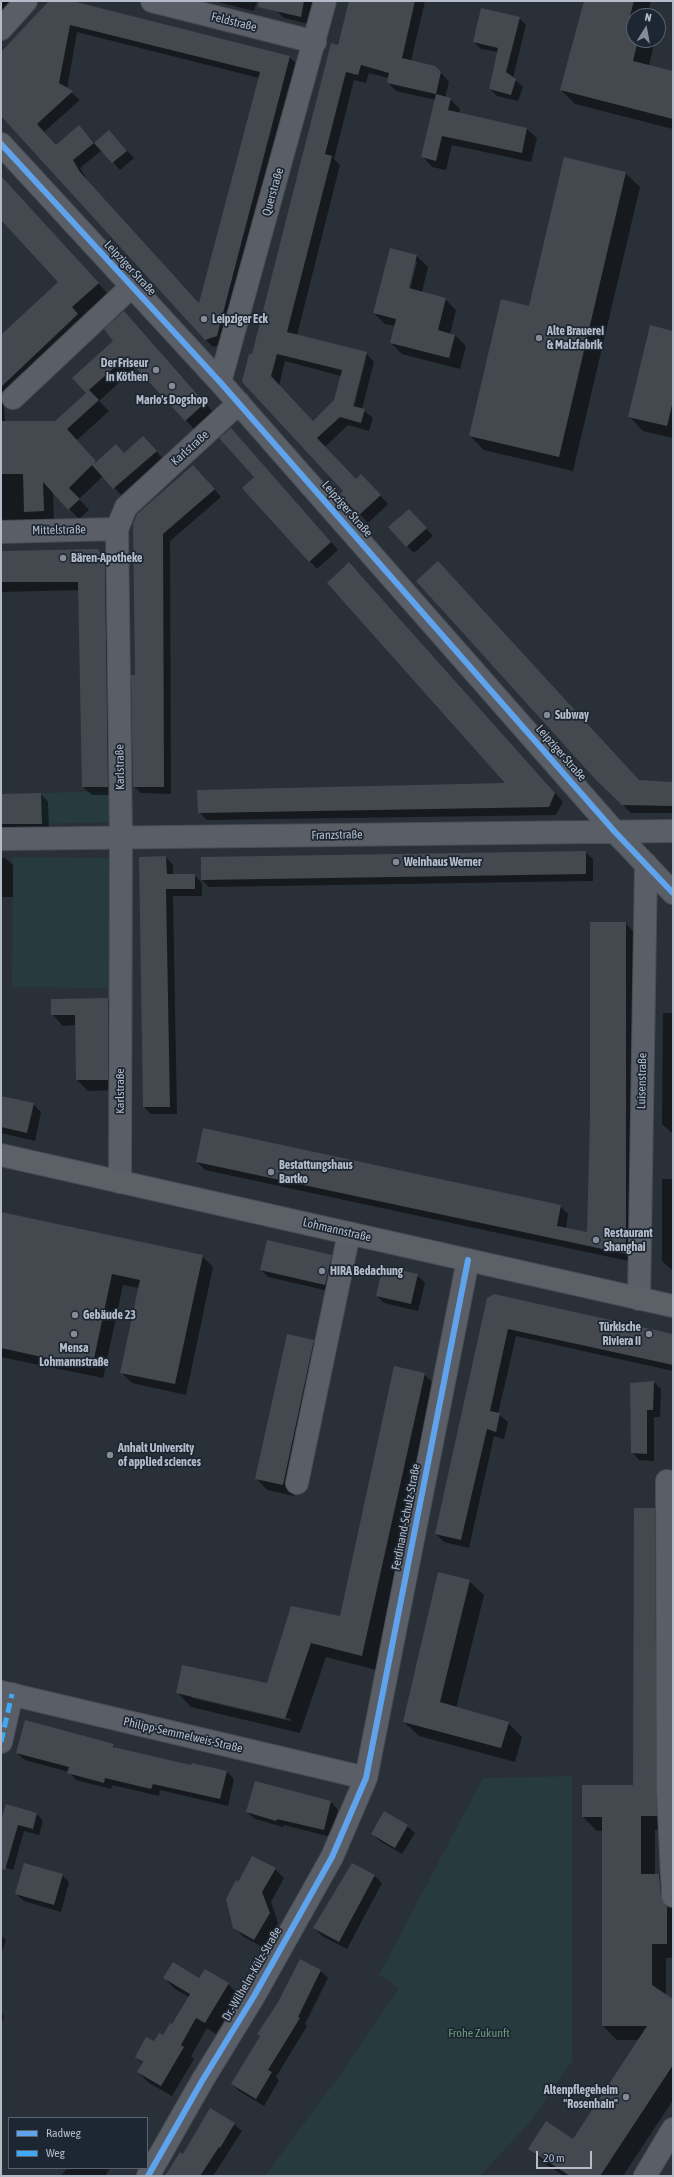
<!DOCTYPE html>
<html>
<head>
<meta charset="utf-8">
<style>
  body { margin:0 }
  #map { position:relative; width:674px; height:2177px; overflow:hidden; background:#2a3038; font-family:"Asap Condensed",sans-serif }
  canvas { display:block }
  .frame { position:absolute; inset:0; border:2px solid #b4bcc9; pointer-events:none }
  .legend { position:absolute; left:8px; top:2117px; width:140px; height:52px; box-sizing:border-box; background:#1d2633; border:1px solid #59626f; margin:0; padding:5px 7px; list-style:none; font-size:12px; color:#b4bcc9 }
  .legend li { display:flex; align-items:center; gap:8px; height:20px }
  .legend b { width:20px; border:1px solid #59626f }
  .north { position:absolute; left:626px; top:8px; width:40px; height:40px; box-sizing:border-box; background:#1d2633; border:1px solid #59626f; border-radius:50%; rotate:11deg; font-size:11px; font-weight:700; line-height:16px; text-align:center; color:#b4bcc9 }
  .north::after { content:''; display:block; margin:auto; width:14px; height:18px; background:#848b96; clip-path:polygon(50% 0,100% 100%,50% 72%,0 100%) }
  .scale { position:absolute; left:536px; top:2151px; width:56px; height:18px; box-sizing:border-box; border:2px solid #b4bcc9; border-top:0; padding-left:5px; font-size:12px; line-height:14px; white-space:nowrap; color:#b4bcc9; -webkit-text-stroke:3px #1d2633; paint-order:stroke }
</style>
</head>
<body>
<div id="map">
<canvas width="674" height="2177"></canvas>
<div class="frame"></div>
<ul class="legend">
<li><b style="height:5px;background:#60a3ed"></b>Radweg</li>
<li><b style="height:5px;background:#3fa9f5"></b>Weg</li>
</ul>
<div class="north">N</div>
<div class="scale">20 m</div>
</div>
<script>
const context = document.querySelector('canvas').getContext('2d');
context.lineJoin = 'round';
function paint(path, color) { context.fillStyle = color; context.fill(path, 'evenodd'); }
const shape = rows => new Path2D(rows.map(r => 'M' + r).join(''));
function strokePath(path, color, width, dash) { context.strokeStyle = color; context.lineWidth = width; context.lineCap = dash ? 'butt' : 'round'; context.setLineDash(dash || []); context.stroke(path); }
function write(font, color, halo, rows, align = 'center') {
  context.font = font + ' "Asap Condensed",sans-serif'; context.lineWidth = 3.5; context.setLineDash([]); context.textBaseline = 'middle'; context.strokeStyle = halo; context.fillStyle = color; for (const [text, x, y, turn = 0] of rows) {
    context.save(); context.translate(x, y); context.rotate((+turn || 0) * Math.PI / 180); context.textAlign = isNaN(turn) ? turn : align; if (halo) context.strokeText(text, 0, 0); context.fillText(text, 0, 0); context.restore();
  }
}
paint(shape([
  [109,791,111,822,42,824,41,793],
  [13,857,109,858,108,988,12,987],
  [572,1776,572,2061,529,2123,480,2176,265,2176,339,2076,399,1988,379,1975,483,1778]
]), '#273a3e');
paint(shape([
  [1,1,27,1,1,26],
  [50,1,67,1,289,57,297,64,224,343,213,347,205,339,1,114,1,53],
  [77,32,259,78,200,304,88,181,80,168,102,150,120,170,134,158,116,139,95,143,79,126,56,146,44,132,80,100,67,89],
  [214,1,257,1,254,11],
  [279,1,313,1,308,24,284,18,277,11],
  [350,1,425,1,411,61,435,67,443,75,449,82,445,98,450,99,460,109,459,114,527,129,537,138,531,162,452,145,446,170,432,167,423,157,436,100,396,91,388,83,389,78,369,73,366,83,354,80,334,159,340,165,297,335,366,353,374,362,362,409,373,418,369,431,348,425,325,447,356,480,369,483,388,504,368,523,341,494,345,491,252,355],
  [364,358,366,358,353,411,351,411],
  [285,361,341,376,335,400,313,422,279,386],
  [585,1,651,1,647,16,634,16,634,40,655,40,649,66,673,72,673,129,575,104,561,90],
  [519,18,526,25,513,78,523,87,518,101,497,96,490,89,498,52,481,49,474,42],
  [625,173,640,187,573,471,484,450,470,436,530,307],
  [1,177,108,294,81,318,88,325,4,404,5,422,56,422,87,393,114,341,124,312,215,414,196,431,136,367,99,401,109,411,77,440,97,462,124,454,143,437,166,462,124,498,103,476,79,499,89,510,79,519,53,492,54,521,1,523,1,337,59,282,1,219],
  [390,249,417,256,428,267,422,292,445,299,456,310,450,334,455,335,466,346,460,369,402,354,391,343,395,326,385,324,374,313],
  [415,262,417,262,409,293,407,293],
  [673,332,673,438,643,431,629,416],
  [238,437,338,550,317,569,244,488,255,477],
  [201,473,221,497,170,541,171,794,141,793,134,786,136,676,134,524],
  [416,517,433,536,414,553,390,527],
  [98,550,106,559,113,570,116,795,92,795,83,787,79,590,1,592,1,552],
  [357,571,563,802,556,815,207,820,199,812,507,784],
  [577,757,639,781,673,782,673,813,631,813],
  [41,794,48,802,49,831,1,832,1,795],
  [585,852,593,859,593,881,209,887,202,880],
  [166,857,173,865,173,875,194,875,202,883,202,896,173,896,177,1114,151,1114,144,1107],
  [1,858,5,858,13,865,13,897,1,897],
  [625,923,633,931,633,1262,205,1170,197,1162,560,1206,568,1214,566,1229,588,1233],
  [108,999,119,1010,118,1090,88,1091,77,1080,76,1025,63,1026,52,1014],
  [663,1013,673,1013,673,1134,662,1124],
  [1,1097,33,1104,41,1112,35,1141,1,1133],
  [662,1179,673,1179,673,1271,662,1261],
  [1,1213,202,1256,213,1267,186,1395,132,1383,121,1372,139,1288,123,1285,103,1378,1,1357],
  [331,1256,338,1264,333,1292,268,1277,261,1270],
  [417,1275,425,1283,418,1311,384,1303,377,1296],
  [488,1298,673,1335,673,1371,516,1336,498,1414,508,1422,504,1439,494,1436,469,1548,444,1542,436,1534],
  [314,1341,325,1352,294,1496,267,1490,256,1478],
  [424,1374,438,1388,377,1670,326,1657,300,1733,191,1707,177,1692,268,1684,292,1607,341,1618],
  [192,1696,291,1719,290,1721,192,1698],
  [654,1382,661,1389,660,1417,654,1417,654,1461,639,1460,632,1452],
  [654,1509,669,1524,671,1830,655,1830,655,1875,659,1875,673,1889,673,1958,666,1958,666,1995,673,2000,673,2100,623,2176,564,2176,544,2163,530,2149,573,2140,639,2040,617,2040,603,2026,603,1831,597,1831,583,1817,634,1786],
  [469,1581,484,1595,456,1708,508,1723,522,1737,515,1762,419,1736,404,1722],
  [113,1745,117,1749,192,1766,227,1772,234,1779,228,1806,160,1790,159,1796,112,1785,111,1789,76,1780,69,1772,25,1760,17,1753],
  [331,1802,338,1810,331,1837,284,1825,283,1827,255,1819,247,1812],
  [6,1806,37,1814,43,1821,39,1835,24,1831,13,1870,1,1866,1,1824],
  [407,1826,415,1833,402,1854,380,1841,372,1834],
  [353,1864,375,1876,382,1883,347,1949,322,1936,314,1928],
  [275,1869,284,1878,271,1902,278,1923,264,1948,244,1937,234,1927,239,1883],
  [62,1875,69,1882,61,1912,24,1901,16,1894],
  [1,1935,6,1940,1,1954],
  [300,1961,321,1971,328,1978,305,2024,307,2026,276,2077,279,2080,264,2106,239,2091,232,2084,260,2036,258,2034,278,2005],
  [164,1978,200,1979,228,1984,239,1995,216,2034,207,2028,191,2056,194,2059,172,2096,149,2083,138,2072,143,2064,136,2057,163,2037,172,2026,189,1997,175,1989],
  [1,2012,4,2016,1,2025],
  [234,2124,242,2131,213,2176,166,2176,183,2156],
  [67,2168,110,2168,105,2176,61,2176]
]), '#0007');
paint(shape([
  [49,1,72,1,290,56,217,336,205,340,1,116,1,52],
  [70,25,260,72,199,303,80,172,73,160,94,143,79,125,56,145,37,124,73,91,59,83],
  [259,1,304,1,301,17,258,7],
  [349,1,415,1,402,58,435,66,441,72,436,94,387,83,389,73,361,65,358,75,346,72,325,154,332,156,287,332,367,352,353,406,365,409,361,423,340,417,317,438,356,479,361,474,381,495,359,515,340,494,343,491,242,382,249,354,252,354,331,43,338,45],
  [277,354,342,370,334,400,313,421,271,376],
  [584,1,634,1,630,16,634,17,634,40,638,40,633,61,673,71,673,119,560,90],
  [481,8,520,17,506,72,516,79,511,95,489,89,498,48,473,42],
  [436,94,451,98,448,110,527,128,522,153,442,136,436,161,421,157],
  [109,130,127,151,112,163,94,143],
  [564,157,626,172,559,457,469,436,501,299,529,306],
  [1,176,99,283,72,307,78,314,1,387,1,335,58,282,1,220],
  [390,248,417,255,409,288,446,298,438,330,455,335,449,358,390,343,396,319,373,313],
  [124,311,205,403,185,421,126,357,89,390,99,400,67,429,96,461,94,464,116,444,124,453,143,436,157,451,113,489,92,465,69,488,80,499,68,510,43,482,44,511,24,512,23,474,1,474,1,421,55,421,86,393,72,378,113,341,104,329],
  [650,325,673,331,673,401,667,426,628,417],
  [231,428,331,542,309,562,242,488,254,477,219,438],
  [193,465,215,489,163,534,164,787,135,787,133,786,131,675,135,675,133,524,137,514],
  [409,509,427,528,406,547,388,527],
  [98,549,105,561,108,787,82,787,78,582,1,582,1,551],
  [438,561,639,780,673,782,673,806,622,805,596,780,416,581],
  [349,562,555,793,549,807,198,813,197,790,505,783,327,583],
  [41,793,42,824,1,824,1,794],
  [586,851,586,874,201,880,201,857],
  [166,856,167,874,195,874,195,889,166,889,170,1107,143,1107,139,857],
  [590,922,626,922,626,1254,196,1162,203,1128,561,1205,557,1226,587,1232,590,1117],
  [108,998,108,1080,76,1080,75,1015,51,1015,51,999],
  [1,1096,34,1103,27,1133,1,1127],
  [1,1212,203,1255,175,1384,120,1373,140,1280,112,1274,92,1368,1,1348],
  [267,1240,332,1255,325,1285,260,1270],
  [383,1266,418,1274,411,1304,376,1296],
  [494,1294,673,1334,673,1365,508,1329,490,1411,500,1413,496,1432,487,1429,461,1540,435,1534,487,1298],
  [287,1334,314,1340,283,1485,255,1479],
  [394,1366,425,1373,362,1656,311,1643,285,1719,176,1693,182,1665,267,1683,291,1606,340,1616],
  [654,1381,653,1410,647,1410,647,1454,631,1453,630,1383],
  [634,1508,655,1508,657,1816,641,1816,641,1874,659,1874,661,1897,667,1907,667,1944,652,1944,652,1985,673,1999,673,2065,600,2176,570,2176,528,2149,546,2121,573,2139,647,2026,602,2026,602,1817,582,1817,582,1785,633,1785],
  [438,1572,470,1580,440,1702,509,1722,501,1748,403,1722],
  [25,1720,114,1744,113,1747,191,1765,192,1763,227,1771,220,1799,153,1784,151,1789,105,1778,104,1783,67,1773,69,1767,16,1753],
  [255,1781,331,1801,324,1830,277,1819,276,1821,246,1812],
  [6,1804,37,1813,33,1829,18,1825,5,1870,1,1869,1,1820],
  [384,1811,408,1825,395,1848,371,1834],
  [252,1856,276,1868,262,1892,270,1913,254,1940,233,1928,226,1899,236,1880,238,1882],
  [24,1863,63,1874,54,1905,15,1894],
  [352,1863,375,1875,339,1942,313,1928],
  [300,1959,321,1970,298,2017,300,2018,268,2070,272,2072,256,2099,231,2084,260,2036,257,2034,277,2004],
  [173,1962,199,1978,205,1969,229,1983,205,2023,196,2018,181,2045,184,2047,161,2086,137,2072,143,2062,135,2057,146,2037,154,2041,159,2033,163,2035,170,2023,172,2024,190,1994,163,1978],
  [210,2108,235,2123,220,2148,219,2147,200,2176,165,2176,180,2152,183,2154]
]), '#444950');
const minor = shape([
  [152,1,315,42],
  [1,29,26,1],
  [1,144,220,382,615,832,673,893],
  [220,382,325,1],
  [13,398,132,286],
  [1,532,117,529],
  [1,839,673,831],
  [120,1182,121,838,117,529,126,507,239,403],
  [639,1299,646,864],
  [667,1481,668,1793,673,1896],
  [297,1483,349,1233],
  [1,1692,366,1778],
  [1,1742,12,1694],
  [148,2176,202,2081,254,1996,332,1857,366,1778,468,1260],
  [645,2176,673,2129]
]);
const major = shape([
  [1,1155,673,1306]
]);
strokePath(minor, '#484c53', 24);
strokePath(major, '#484c55', 24);
strokePath(minor, '#5a5e66', 22);
strokePath(major, '#5c6168', 22);
strokePath(shape([
  [1,1742,12,1694]
]), '#3fa9f5', 5, [10, 5]);
strokePath(shape([
  [1,144,220,382,615,832,673,893],
  [148,2176,202,2081,254,1996,332,1857,366,1778,468,1260]
]), '#60a3ed', 6);
for (const [x, y, r, color] of [
  [204,319,4,"#848b96"],
  [539,338,4,"#848b96"],
  [156,370,4,"#848b96"],
  [172,386,4,"#848b96"],
  [63,558,4,"#848b96"],
  [547,715,4,"#848b96"],
  [396,862,4,"#848b96"],
  [271,1172,4,"#848b96"],
  [596,1240,4,"#848b96"],
  [322,1271,4,"#848b96"],
  [75,1315,4,"#848b96"],
  [74,1334,4,"#848b96"],
  [649,1334,4,"#848b96"],
  [110,1455,4,"#848b96"],
  [626,2097,4,"#848b96"]
]) { const dot = new Path2D(); dot.arc(x, y, r, 0, 2 * Math.PI); context.fillStyle = color; context.fill(dot); strokePath(dot, '#1d2633', 1.5); }
write('12px', '#b4bcc9', '#1d2633', [
  ["Feldstraße",234,22,14],
  ["Querstraße",273,192,-74],
  ["Leipziger Straße",130,268,47],
  ["Karlstraße",190,448,-42],
  ["Leipziger Straße",347,509,49],
  ["Mittelstraße",59,530,-1],
  ["Leipziger Straße",561,753,49],
  ["Karlstraße",120,767,-91],
  ["Franzstraße",337,835,-1],
  ["Luisenstraße",642,1081,-89],
  ["Karlstraße",120,1091,-90],
  ["Lohmannstraße",337,1230,13],
  ["Ferdinand-Schulz-Straße",406,1517,-79],
  ["Philipp-Semmelweis-Straße",183,1735,13],
  ["Dr.-Wilhelm-Külz-Straße",252,1974,-60]
]);
write('bold 12px', '#b4bcc9', '#1d2633', [
  ["Leipziger Eck",212,319],
  ["Alte Brauerei",547,331],
  ["& Malzfabrik",547,345],
  ["Der Friseur",148,363,"right"],
  ["in Köthen",148,377,"right"],
  ["Mario's Dogshop",172,400,"center"],
  ["Bären-Apotheke",71,558],
  ["Subway",555,715],
  ["Weinhaus Werner",404,862],
  ["Bestattungshaus",279,1165],
  ["Bartko",279,1179],
  ["Restaurant",604,1233],
  ["Shanghai",604,1247],
  ["HIRA Bedachung",330,1271],
  ["Gebäude 23",83,1315],
  ["Türkische",641,1327,"right"],
  ["Riviera II",641,1341,"right"],
  ["Mensa",74,1348,"center"],
  ["Lohmannstraße",74,1362,"center"],
  ["Anhalt University",118,1448],
  ["of applied sciences",118,1462],
  ["Altenpflegeheim",618,2090,"right"],
  ["\"Rosenhain\"",618,2104,"right"]
], 'left');
write('12px', '#6b9a76', '#1d2633', [
  ["Frohe Zukunft",479,2033]
]);
</script>
</body>
</html>
